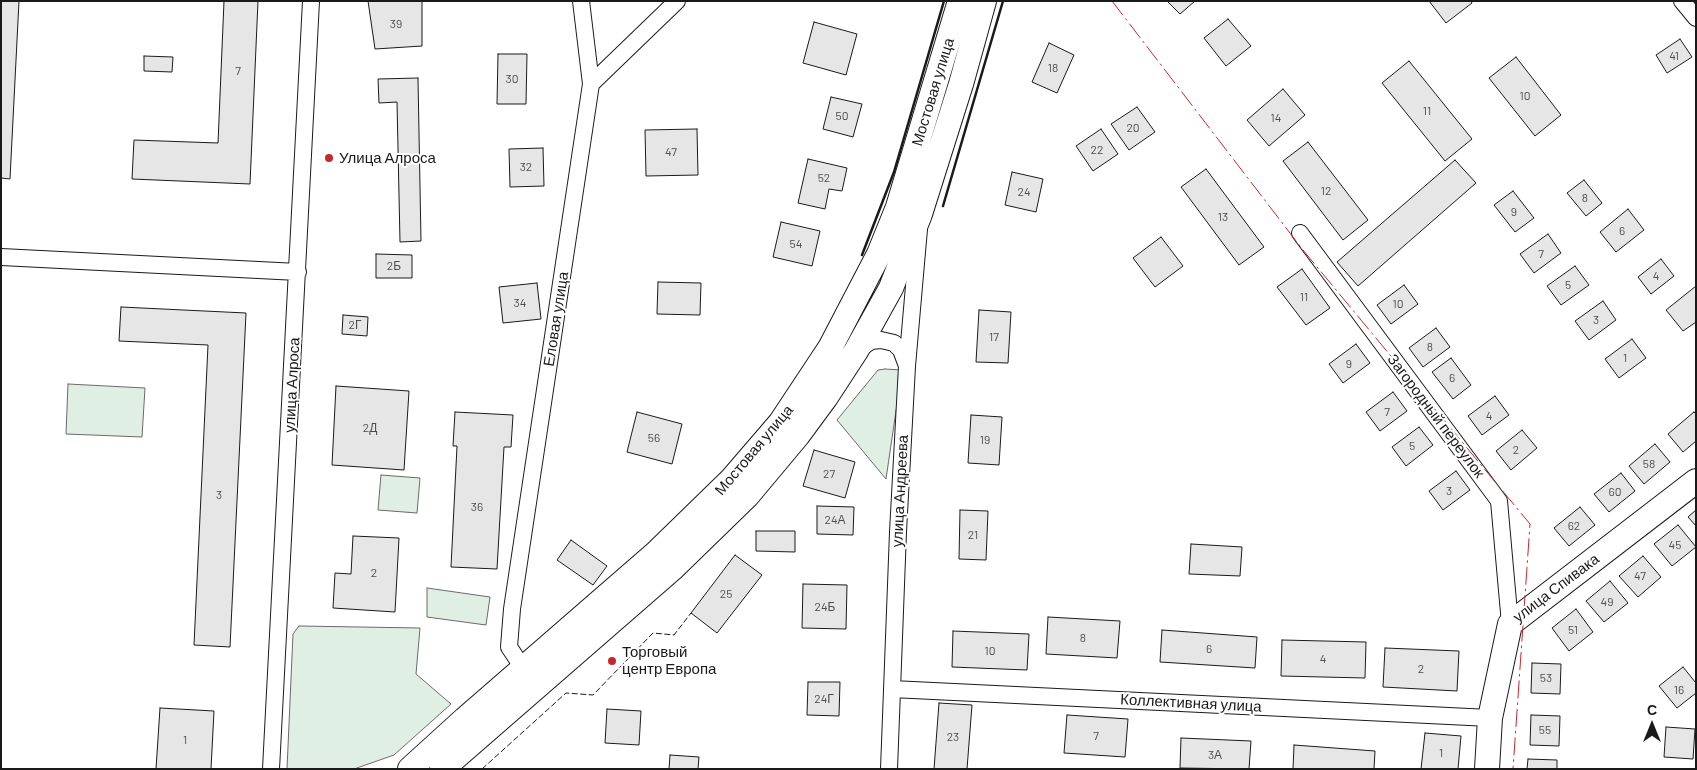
<!DOCTYPE html>
<html>
<head>
<meta charset="utf-8">
<style>
  body { margin:0 }
  #map { position:relative; width:1697px; height:770px; overflow:hidden; background:#fff; font-family:Barlow,sans-serif }
  canvas { display:block }
  .frame { position:absolute; inset:0; border:2px solid #1a1a1a; pointer-events:none }
  .north { position:absolute; left:1627px; top:700px; width:50px; height:50px; -webkit-text-stroke:4px #fff; paint-order:stroke; rotate:0deg; font-size:14px; font-weight:700; line-height:20px; text-align:center; color:#1a1a1a }
  .north::after { content:''; display:block; margin:auto; width:18px; height:22px; background:#1a1a1a; clip-path:polygon(50% 0,100% 100%,50% 72%,0 100%) }
</style>
</head>
<body>
<div id="map">
<canvas width="1697" height="770"></canvas>
<div class="frame"></div>
<div class="north">С</div>
</div>
<script>
const context = document.querySelector('canvas').getContext('2d');
context.lineJoin = 'round';
function paint(path, color) { context.fillStyle = color; context.fill(path, 'evenodd'); }
const shape = rows => new Path2D(rows.map(r => 'M' + r).join(''));
function strokePath(path, color, width, dash) { context.strokeStyle = color; context.lineWidth = width; context.lineCap = dash ? 'butt' : 'round'; context.setLineDash(dash || []); context.stroke(path); }
function write(font, color, halo, rows, align = 'center') {
  context.font = font + ' Barlow,sans-serif'; context.lineWidth = 4; context.setLineDash([]); context.textBaseline = 'middle'; context.strokeStyle = halo; context.fillStyle = color; for (const [text, x, y, turn = 0] of rows) {
    context.save(); context.translate(x, y); context.rotate((+turn || 0) * Math.PI / 180); context.textAlign = isNaN(turn) ? turn : align; if (halo) context.strokeText(text, 0, 0); context.fillText(text, 0, 0); context.restore();
  }
}
const green = shape([
  [885,369,902,370,886,479,837,420,878,370,885,369],
  [68,384,145,388,142,437,66,434,68,384],
  [381,475,420,478,417,513,378,510,381,475],
  [427,588,490,597,486,625,427,617,427,588],
  [299,626,420,628,416,674,451,704,394,755,354,769,287,769,293,634,299,626]
]);
paint(green, '#e0efe3');
strokePath(green, '#6a6a6a', 1);
const building = shape([
  [1,1,19,1,10,179,1,178,1,1],
  [224,1,258,1,250,184,132,179,134,140,218,143,224,1],
  [368,1,422,1,422,46,375,49,368,1],
  [1167,1,1195,1,1180,14,1167,1],
  [1429,1,1471,1,1472,3,1446,23,1429,1],
  [1228,19,1251,46,1226,66,1204,38,1228,19],
  [814,22,857,34,846,75,803,63,814,22],
  [1680,39,1692,57,1667,73,1656,55,1680,39],
  [1049,43,1074,55,1057,93,1032,82,1049,43],
  [498,54,527,54,526,104,497,104,498,54],
  [144,56,173,57,172,72,144,71,144,56],
  [1516,57,1561,115,1535,136,1489,78,1516,57],
  [1409,61,1472,139,1445,161,1382,83,1409,61],
  [418,78,421,241,400,242,397,102,379,103,378,79,418,78],
  [1283,89,1305,115,1269,146,1247,120,1283,89],
  [831,97,862,104,853,137,823,129,831,97],
  [1137,107,1155,132,1129,150,1111,124,1137,107],
  [697,129,698,175,646,176,645,130,697,129],
  [1101,129,1118,154,1093,171,1076,146,1101,129],
  [1308,142,1368,220,1343,240,1283,161,1308,142],
  [543,148,544,186,510,187,509,149,543,148],
  [808,159,847,168,842,191,829,189,825,209,798,203,808,159],
  [1455,160,1476,183,1358,286,1337,262,1455,160],
  [1206,169,1264,247,1239,265,1181,187,1206,169],
  [1012,172,1043,179,1036,212,1005,205,1012,172],
  [1584,180,1602,203,1586,216,1567,193,1584,180],
  [1513,191,1534,218,1515,232,1494,205,1513,191],
  [1628,209,1644,230,1616,252,1600,232,1628,209],
  [781,222,820,231,812,266,773,257,781,222],
  [1548,234,1561,253,1534,273,1520,254,1548,234],
  [1161,237,1183,266,1155,287,1133,258,1161,237],
  [376,254,412,255,412,278,376,278,376,254],
  [1661,259,1674,276,1651,294,1638,277,1661,259],
  [1575,266,1589,285,1561,305,1547,286,1575,266],
  [1302,269,1330,308,1306,325,1277,287,1302,269],
  [658,282,701,283,700,315,657,314,658,282],
  [537,283,541,319,503,323,499,287,537,283],
  [1404,285,1418,304,1391,324,1377,305,1404,285],
  [1696,286,1696,322,1683,331,1666,310,1696,286],
  [1603,301,1616,320,1589,340,1575,321,1603,301],
  [121,307,246,313,230,647,194,645,208,345,119,341,121,307],
  [979,310,1011,312,1008,363,976,362,979,310],
  [343,315,368,317,367,336,342,334,343,315],
  [1436,328,1450,347,1423,367,1409,348,1436,328],
  [1632,339,1646,358,1619,378,1605,359,1632,339],
  [1356,344,1370,363,1343,383,1329,364,1356,344],
  [1451,358,1471,385,1453,399,1432,372,1451,358],
  [336,386,409,391,404,470,332,465,336,386],
  [1393,392,1407,411,1380,431,1366,412,1393,392],
  [1495,396,1509,415,1482,435,1468,416,1495,396],
  [455,412,513,415,511,447,504,447,497,569,451,567,457,446,453,446,455,412],
  [637,412,682,424,672,464,627,452,637,412],
  [1694,412,1696,414,1696,441,1683,452,1668,434,1694,412],
  [971,415,1002,417,999,465,968,463,971,415],
  [1419,427,1433,445,1406,466,1392,447,1419,427],
  [1522,430,1537,448,1511,470,1496,451,1522,430],
  [1655,444,1670,462,1644,484,1629,466,1655,444],
  [814,450,855,462,845,498,803,486,814,450],
  [1456,471,1470,490,1443,510,1429,491,1456,471],
  [1621,473,1635,491,1609,512,1594,494,1621,473],
  [817,506,854,507,853,535,817,534,817,506],
  [1580,507,1595,525,1569,546,1554,528,1580,507],
  [960,510,988,511,986,560,959,559,960,510],
  [1696,510,1696,526,1688,517,1696,510],
  [1678,525,1696,547,1672,566,1654,544,1678,525],
  [756,531,795,531,795,552,756,551,756,531],
  [353,536,399,538,395,612,333,608,335,573,351,574,353,536],
  [571,540,607,566,593,585,557,560,571,540],
  [1191,544,1242,547,1240,576,1189,574,1191,544],
  [735,555,762,575,717,633,691,613,735,555],
  [1643,556,1661,577,1638,597,1619,576,1643,556],
  [1610,581,1628,603,1604,622,1586,601,1610,581],
  [803,584,847,585,846,629,802,628,803,584],
  [1576,609,1593,632,1569,651,1552,628,1576,609],
  [1048,617,1120,621,1117,658,1046,654,1048,617],
  [1162,630,1257,637,1255,668,1160,662,1162,630],
  [953,631,1029,634,1027,670,952,667,953,631],
  [1282,640,1366,642,1365,678,1281,676,1282,640],
  [1385,648,1459,651,1457,691,1383,687,1385,648],
  [1532,663,1561,664,1560,694,1531,693,1532,663],
  [1683,667,1696,683,1696,693,1677,708,1659,686,1683,667],
  [808,682,840,682,839,716,807,715,808,682],
  [939,703,972,705,967,769,934,769,939,703],
  [160,708,214,711,211,769,156,769,160,708],
  [607,709,641,711,639,745,605,743,607,709],
  [1067,715,1128,719,1125,757,1064,753,1067,715],
  [1531,715,1560,716,1559,746,1530,745,1531,715],
  [1666,727,1695,729,1693,759,1664,757,1666,727],
  [1425,733,1461,736,1458,769,1421,769,1425,733],
  [1181,738,1251,741,1249,769,1180,768,1181,738],
  [1294,745,1375,751,1374,769,1293,769,1294,745],
  [670,755,699,757,698,769,669,769,670,755],
  [1528,759,1557,760,1557,769,1527,769,1528,759]
]);
paint(building, '#e6e6e6');
strokePath(building, '#1a1a1a', 1);
const street = shape([
  [581,1,591,84],
  [1682,1,1696,18],
  [1300,233,1499,501,1510,624],
  [1,257,298,272],
  [857,351,871,341,881,340,894,343,901,350,907,366],
  [523,668,509,647,512,609,591,84,677,1],
  [892,689,1490,718],
  [271,769,311,1],
  [889,769,898,532,907,366,919,229]
]);
const secondary = shape([
  [410,769,465,719,656,553,732,479,781,422,830,348,879,254,898,207,960,1],
  [442,769,673,568,747,496,798,435,826,397,856,351,891,288,920,214,961,84,984,1],
  [1487,769,1490,718,1510,624,1696,481]
]);
strokePath(street, '#1a1a1a', 18);
strokePath(secondary, '#1a1a1a', 26);
strokePath(street, '#fff', 16);
strokePath(secondary, '#fff', 24);
strokePath(shape([
  [482,769,566,693,593,695,653,633,674,635,691,613]
]), '#1a1a1a', 1, [6, 2.5]);
strokePath(shape([
  [943,206,1003,1],
  [862,255,894,172,944,1]
]), '#1a1a1a', 2.5);
strokePath(shape([
  [1112,1,1303,250,1530,524,1513,769]
]), '#c62828', 1, [18, 4, 2.5, 4]);
for (const [x, y, r, color] of [
  [329,158,5,"#c62828"],
  [612,661,5,"#c62828"]
]) { const dot = new Path2D(); dot.arc(x, y, r, 0, 2 * Math.PI); context.fillStyle = color; context.fill(dot); strokePath(dot, '#fff', 2); }
write('12px', '#4d4d4d', null, [
  ["39",396,24],
  ["41",1674,56],
  ["18",1053,68],
  ["7",238,71],
  ["30",512,79],
  ["10",1525,96],
  ["11",1427,111],
  ["50",842,116],
  ["14",1276,118],
  ["20",1133,128],
  ["22",1097,150],
  ["47",671,152],
  ["32",526,167],
  ["52",824,178],
  ["12",1326,191],
  ["24",1024,192],
  ["8",1585,198],
  ["9",1514,212],
  ["13",1223,217],
  ["6",1622,231],
  ["54",796,244],
  ["7",1541,254],
  ["2Б",394,266],
  ["4",1656,276],
  ["5",1568,285],
  ["11",1304,297],
  ["34",520,303],
  ["10",1398,304],
  ["3",1596,320],
  ["2Г",355,325],
  ["17",994,337],
  ["8",1430,347],
  ["1",1625,358],
  ["9",1349,364],
  ["6",1452,378],
  ["7",1387,412],
  ["4",1489,416],
  ["2Д",370,428],
  ["56",654,438],
  ["19",985,440],
  ["5",1412,446],
  ["2",1516,450],
  ["58",1649,464],
  ["27",829,474],
  ["3",1449,491],
  ["60",1615,492],
  ["3",219,495],
  ["36",477,507],
  ["24А",835,520],
  ["62",1574,526],
  ["21",973,535],
  ["45",1675,545],
  ["2",374,573],
  ["47",1640,576],
  ["25",726,594],
  ["49",1607,602],
  ["24Б",825,607],
  ["51",1573,630],
  ["8",1083,638],
  ["6",1209,649],
  ["10",990,651],
  ["4",1323,659],
  ["2",1421,669],
  ["53",1546,678],
  ["16",1679,690],
  ["24Г",824,699],
  ["55",1545,730],
  ["7",1096,736],
  ["23",953,737],
  ["1",185,740],
  ["1",1441,753],
  ["3А",1215,755]
]);
write('15px', '#1a1a1a', '#fff', [
  ["Мостовая улица",933,92,-73],
  ["Еловая улица",556,319,-81],
  ["улица Алроса",292,385,-87],
  ["Загородный переулок",1436,416,53],
  ["Мостовая улица",754,450,-50],
  ["улица Андреева",900,491,-87],
  ["улица Спивака",1556,588,-37],
  ["Коллективная улица",1191,703,3]
]);
write('15px', '#1a1a1a', '#fff', [
  ["Улица Алроса",339,158],
  ["Торговый",622,652],
  ["центр Европа",622,669]
], 'left');
</script>
</body>
</html>
